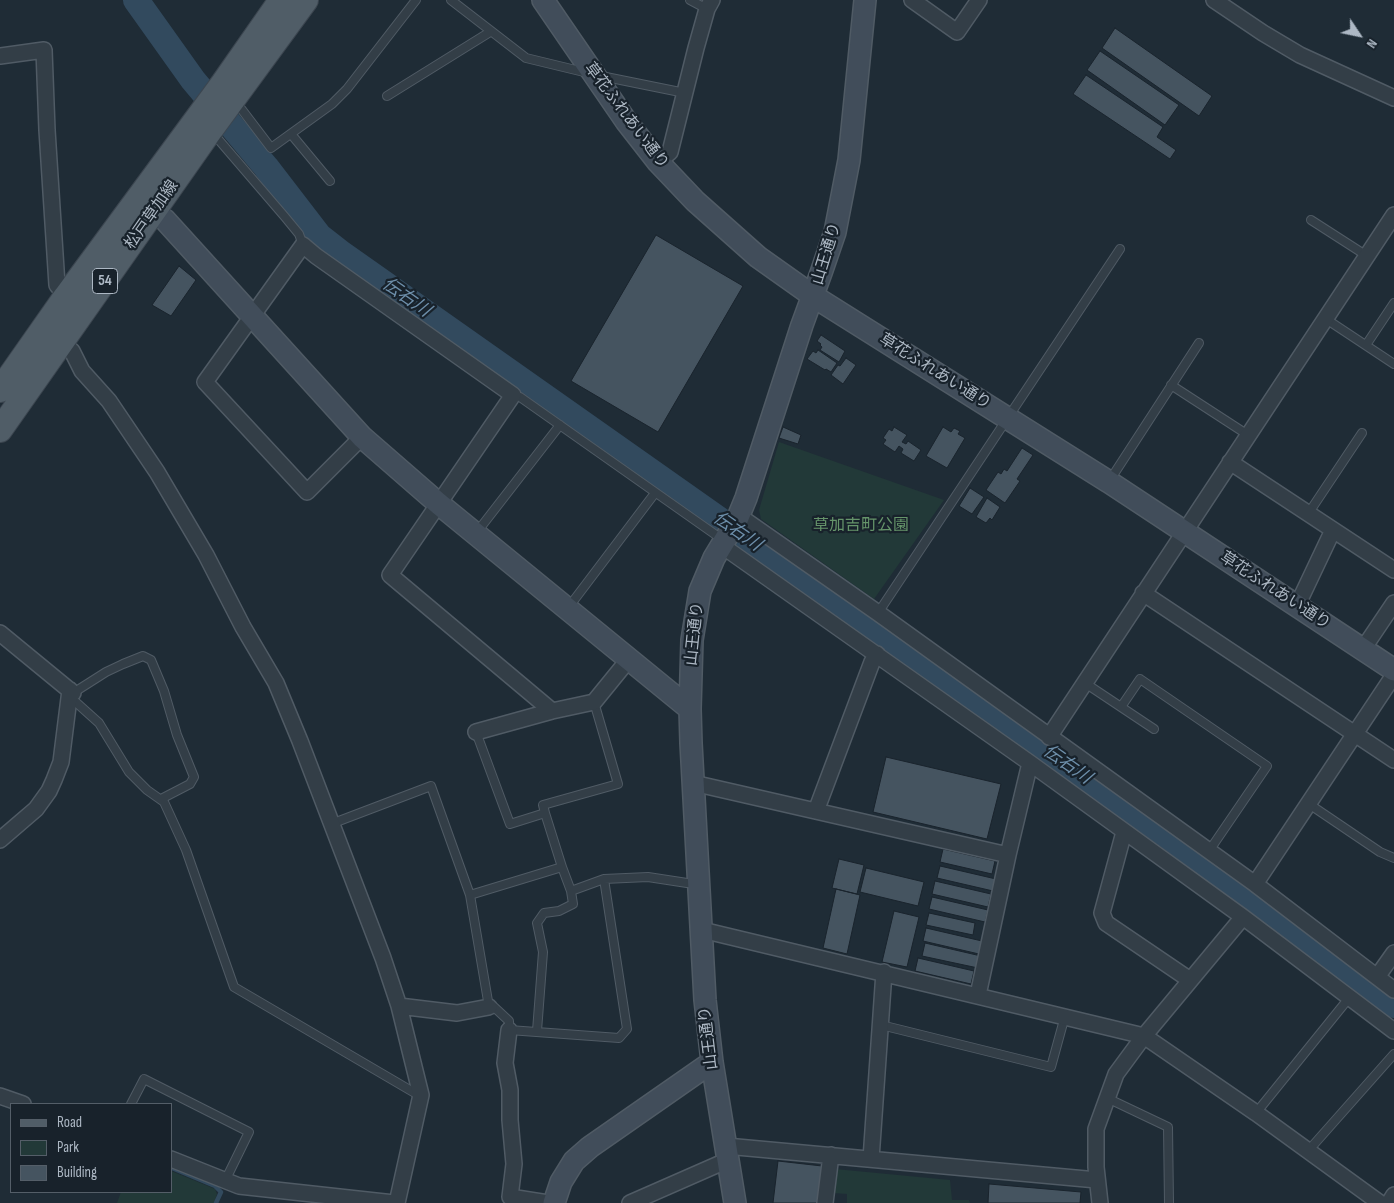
<!DOCTYPE html>
<html>
<head>
<meta charset="utf-8">
<style>
  body { margin:0 }
  #map { position:relative; width:1394px; height:1203px; overflow:hidden; background:#1f2c36; font-family:"Sofia Sans Condensed",sans-serif }
  canvas { display:block }
  .legend { position:absolute; left:10px; top:1103px; width:162px; height:90px; box-sizing:border-box; background:#18222b; border:1px solid #545e68; margin:0; padding:6px 9px; list-style:none; font-size:15px; color:#adb8c4 }
  .legend li { display:flex; align-items:center; gap:10px; height:25px }
  .legend b { width:25px; border:1px solid #545e68 }
  .north { position:absolute; left:1334px; top:10px; width:50px; height:50px; -webkit-text-stroke:4px #18222b; paint-order:stroke; rotate:124deg; font-size:14px; font-weight:700; line-height:20px; text-align:center; color:#adb8c4 }
  .north::after { content:''; display:block; margin:auto; width:18px; height:22px; background:#adb8c4; clip-path:polygon(50% 0,100% 100%,50% 72%,0 100%) }
</style>
</head>
<body>
<div id="map">
<canvas width="1394" height="1203"></canvas>
<ul class="legend">
<li><b style="height:6px;background:#505d67"></b>Road</li>
<li><b style="height:14px;background:#223938"></b>Park</li>
<li><b style="height:14px;background:#455460"></b>Building</li>
</ul>
<div class="north">N</div>
</div>
<script>
const context = document.querySelector('canvas').getContext('2d');
context.lineJoin = 'round';
function paint(path, color) { context.fillStyle = color; context.fill(path, 'evenodd'); }
const shape = rows => new Path2D(rows.map(r => 'M' + r).join(''));
function strokePath(path, color, width, dash) { context.strokeStyle = color; context.lineWidth = width; context.lineCap = dash ? 'butt' : 'round'; context.setLineDash(dash || []); context.stroke(path); }
function write(font, color, halo, rows, align = 'center') {
  context.font = font + ' "Sofia Sans Condensed","Noto Sans JP",sans-serif'; context.lineWidth = 4.5; context.setLineDash([]); context.textBaseline = 'middle'; context.strokeStyle = halo; context.fillStyle = color; for (const [text, x, y, turn = 0] of rows) {
    context.save(); context.translate(x, y); context.rotate((+turn || 0) * Math.PI / 180); context.textAlign = isNaN(turn) ? turn : align; if (halo) context.strokeText(text, 0, 0); context.fillText(text, 0, 0); context.restore();
  }
}
paint(shape([
  [779,442,944,500,874,599,761,519,759,510],
  [835,1169,950,1180,952,1200,969,1200,970,1203,847,1203,847,1194,833,1193],
  [171,1171,215,1189,217,1194,214,1203,117,1203,121,1192,171,1192]
]), '#223938');
strokePath(shape([
  [172,1168,215,1186,221,1192,216,1203]
]), '#324a5e', 4.5);
strokePath(shape([
  [136,0,193,80,266,167,319,236,342,254,1168,836,1394,1005]
]), '#324a5e', 26);
const building = shape([
  [1115,28,1212,96,1199,116,1102,48,1115,28],
  [1100,51,1179,105,1165,125,1087,70,1100,51],
  [1086,75,1163,127,1157,137,1176,150,1170,159,1073,94,1086,75],
  [656,235,743,286,658,432,571,381,656,235],
  [179,266,196,280,171,316,152,305,179,266],
  [821,335,845,351,839,362,820,350,822,347,820,345,821,344,817,341,821,335],
  [818,350,837,363,831,372,826,369,825,370,807,359,813,351,816,353,818,350],
  [846,358,856,365,843,384,831,375,838,365,840,366,846,358],
  [783,427,801,435,798,444,779,438,783,427],
  [894,427,907,435,902,442,906,444,908,441,921,450,914,461,901,453,903,449,899,446,895,452,883,444,886,440,883,438,889,429,892,431,894,427],
  [943,427,951,432,954,428,960,431,958,434,965,438,947,468,926,456,943,427],
  [1022,448,1033,455,1017,479,1020,481,1005,503,986,490,998,472,1001,474,1004,469,1007,471,1022,448],
  [970,488,984,497,972,514,959,506,970,488],
  [987,498,1000,507,992,520,990,518,986,523,976,517,987,498],
  [886,757,1001,784,987,839,873,812,886,757],
  [943,849,995,861,992,874,940,862,943,849],
  [839,859,864,865,857,894,832,888,839,859],
  [940,866,996,879,993,891,937,878,940,866],
  [866,868,924,882,918,906,860,892,866,868],
  [935,881,991,894,988,907,932,894,935,881],
  [836,889,860,895,847,954,823,948,836,889],
  [932,897,988,910,985,922,929,909,932,897],
  [894,911,919,917,907,967,882,962,894,911],
  [929,913,975,923,973,935,926,925,929,913],
  [926,928,982,941,979,954,923,941,926,928],
  [925,943,981,956,978,968,922,956,925,943],
  [918,958,974,971,971,984,915,971,918,958],
  [778,1161,822,1166,818,1203,773,1203,778,1161],
  [989,1184,1081,1192,1080,1203,988,1203,989,1184]
]);
paint(building, '#455460');
strokePath(building, '#1a242d', 1);
const lane = shape([
  [451,0,526,58,588,73],
  [690,0,707,9],
  [601,76,685,93],
  [387,96,490,32],
  [236,102,271,148,332,104,347,89,416,0],
  [212,132,285,217,299,234,303,245],
  [291,134,330,181],
  [1311,220,1367,256],
  [1326,319,1394,364],
  [1366,345,1394,303],
  [1171,385,1248,435],
  [513,395,520,397,723,540],
  [1110,480,1199,343],
  [1308,514,1362,433],
  [477,532,560,425],
  [568,608,655,493],
  [878,613,1120,249],
  [1085,683,1154,729],
  [73,693,106,672,123,664,143,656,151,660,164,691,177,735,194,777,190,784,161,799],
  [69,696,99,723,129,772,147,790,164,802,186,850,234,987,420,1096],
  [1121,707,1140,679,1267,766,1209,851],
  [476,732,510,824,545,813,543,805,618,784,594,702],
  [1309,804,1380,852,1394,858],
  [545,813,562,867],
  [331,824,431,786,470,895,562,867,571,891,604,879,648,877,687,883,697,883],
  [470,895,489,1007,494,1007,509,1021,509,1030,619,1038,627,1029,604,879],
  [881,1025,1051,1067,1065,1016],
  [537,1031,543,952,537,923,544,913,559,911,573,904,571,891],
  [1107,1098,1168,1127,1169,1203],
  [131,1104,144,1079,249,1132,225,1181],
  [1256,1113,1349,998],
  [1308,1151,1394,1054]
]);
const street = shape([
  [912,0,957,32,979,0],
  [1214,0,1263,33,1300,55,1394,98],
  [0,56,44,50,47,130,57,285,66,296],
  [658,162,670,152,696,48,707,9,712,0],
  [61,343,72,351,82,371,109,401,157,472,206,555,243,627,276,683,300,741,383,958,399,1006,421,1095,397,1203],
  [362,437,307,492,205,382,303,245,316,256,513,395,390,575,552,711],
  [1230,462,1394,570],
  [739,516,878,613,1255,884,1394,990],
  [721,545,1030,763,1243,917,1394,1031],
  [1143,593,1394,760],
  [1297,606,1333,530],
  [0,633,73,693],
  [1363,649,1394,603],
  [476,732,552,711,594,702,629,659],
  [1049,737,1394,215],
  [693,783,1008,855],
  [816,811,872,662,877,654],
  [1124,832,1102,913,1106,923,1190,980],
  [0,840,36,809,49,791,54,780,61,762,70,690],
  [1255,884,1394,675],
  [702,930,1144,1036,1256,1113,1380,1203],
  [1377,977,1394,953],
  [978,995,1008,855,1030,763],
  [399,1006,457,1013,489,1007],
  [509,1030,505,1063,510,1090,510,1120,514,1164,510,1197,548,1203],
  [0,1096,23,1104],
  [726,1146,1097,1180],
  [171,1159,239,1186,394,1203],
  [871,1159,884,972],
  [630,1203,728,1160],
  [825,1203,831,1155],
  [1100,1203,1096,1167,1096,1129,1116,1074,1144,1036,1243,917],
  [1389,1203,1394,1195]
]);
const secondary = shape([
  [543,0,626,121,658,162,695,201,758,257,813,296,1109,482,1394,670],
  [141,203,165,220,175,231,362,437,439,504,690,709],
  [554,1203,561,1182,574,1161,590,1147,712,1062],
  [735,1203,712,1062,705,1000,691,743,690,709,692,640,700,591,714,558,737,520,746,498,802,325,821,273,835,232,849,160,865,0]
]);
const primary = shape([
  [0,390,66,296,223,83,281,0],
  [0,430,210,131,306,0]
]);
strokePath(lane, '#505b65', 10);
strokePath(street, '#505b65', 18);
strokePath(secondary, '#505b65', 24);
strokePath(primary, '#3c4650', 26);
strokePath(lane, '#333e47', 8);
strokePath(street, '#333e47', 15);
strokePath(secondary, '#414d5a', 21);
strokePath(primary, '#505d67', 24);
for (const [x, y, w] of [
  [105,281,25]
]) { const box = new Path2D(); box.roundRect(x - w / 2, y - 12.5, w, 25, 4); context.fillStyle = '#18222b'; context.fill(box); strokePath(box, '#adb8c4', 1); }
write('bold 15px', '#adb8c4', null, [
  ["54",105,281]
]);
write('16px', '#adb8c4', '#18222b', [
  ["草花ふれあい通り",626,116,53],
  ["松戸草加線",152,215,-55],
  ["山王通り",827,254,-73],
  ["草花ふれあい通り",935,372,32],
  ["草花ふれあい通り",1275,591,33],
  ["山王通り",695,634,-84],
  ["山王通り",709,1038,-97]
]);
write('16px', '#65946a', '#18222b', [
  ["草加吉町公園",861,526]
]);
write('italic 18px', '#6d8ea9', '#18222b', [
  ["伝右川",406,298,35],
  ["伝右川",737,532,35],
  ["伝右川",1067,765,35]
]);
</script>
</body>
</html>
